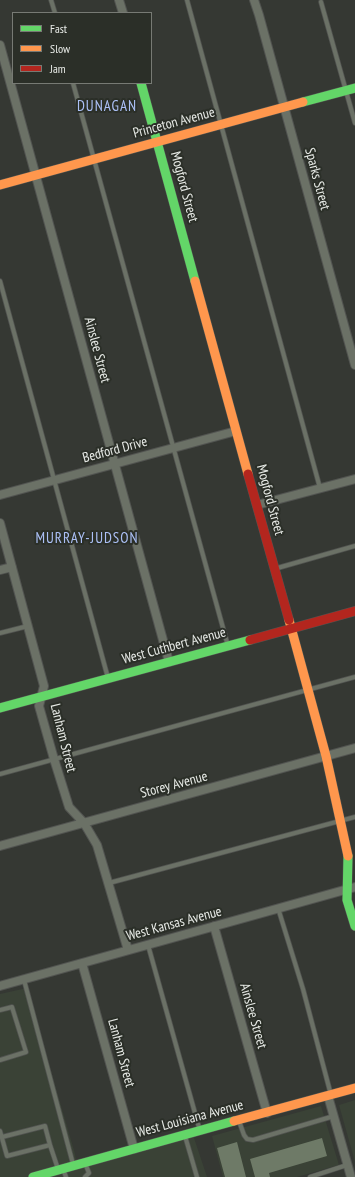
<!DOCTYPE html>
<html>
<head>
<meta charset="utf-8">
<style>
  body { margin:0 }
  #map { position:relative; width:355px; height:1177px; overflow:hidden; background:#353833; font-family:"PT Sans Narrow",sans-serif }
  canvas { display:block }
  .legend { position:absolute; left:12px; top:12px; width:140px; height:72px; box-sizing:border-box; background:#2b2f28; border:1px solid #777a74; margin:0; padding:5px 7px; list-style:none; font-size:12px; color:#e8ebe7 }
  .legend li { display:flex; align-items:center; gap:8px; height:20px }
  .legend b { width:20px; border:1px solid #777a74 }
</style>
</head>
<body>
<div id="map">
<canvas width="355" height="1177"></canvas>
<ul class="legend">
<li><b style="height:5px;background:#63d668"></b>Fast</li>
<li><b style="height:5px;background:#ff974d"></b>Slow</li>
<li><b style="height:5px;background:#b3261e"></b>Jam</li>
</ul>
</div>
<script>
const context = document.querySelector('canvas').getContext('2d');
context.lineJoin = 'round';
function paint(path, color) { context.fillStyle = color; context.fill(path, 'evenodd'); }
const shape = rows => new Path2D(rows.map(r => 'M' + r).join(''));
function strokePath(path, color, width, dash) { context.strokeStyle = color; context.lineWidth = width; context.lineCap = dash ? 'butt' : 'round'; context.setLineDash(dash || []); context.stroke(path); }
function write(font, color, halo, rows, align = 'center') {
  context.font = font + ' "PT Sans Narrow",sans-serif'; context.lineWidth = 4; context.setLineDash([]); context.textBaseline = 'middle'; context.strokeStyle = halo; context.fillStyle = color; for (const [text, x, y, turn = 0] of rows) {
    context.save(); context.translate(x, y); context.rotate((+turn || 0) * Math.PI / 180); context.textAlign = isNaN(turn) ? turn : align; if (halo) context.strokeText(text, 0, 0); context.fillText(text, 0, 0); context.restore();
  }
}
paint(shape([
  [27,988,75,1154,77,1168,193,1135,207,1177,0,1177,0,994],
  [355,1100,355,1162,339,1105],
  [321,1106,339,1165,297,1177,223,1177,212,1136]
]), '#3a4236');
paint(shape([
  [322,1138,327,1156,269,1173,270,1177,255,1177,250,1159],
  [237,1142,246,1177,225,1177,217,1148]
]), '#6e7a67');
const lane = shape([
  [51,0,55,13],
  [187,0,320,488],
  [321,2,355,123],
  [73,83,228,646],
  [0,281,108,678],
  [274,569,355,546],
  [0,633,28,626],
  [0,774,355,677],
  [109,883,355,817],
  [278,908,303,989,331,1095],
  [148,945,200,1131],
  [24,980,73,1164],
  [0,1010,12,1007,26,1052,0,1060],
  [239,1121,244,1135,247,1139,253,1140,334,1116],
  [0,1131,7,1156,50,1145,58,1169],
  [185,1136,197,1177],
  [2,1137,45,1126,50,1145],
  [63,1169,66,1177],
  [85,1177,89,1173,85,1163],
  [310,1177,347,1165]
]);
const street = shape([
  [119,0,123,13],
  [254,0,259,15,355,365],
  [0,45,169,662],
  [0,495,236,431],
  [257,505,355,479],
  [0,523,44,686,39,706,54,759,69,807,84,823,97,845,128,950],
  [0,570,12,567],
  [0,846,355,748],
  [214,926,267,1113],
  [82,963,134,1149],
  [0,986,355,887],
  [328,1096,351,1177]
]);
const fast = shape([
  [141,83,195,281],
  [303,102,355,88],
  [0,708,250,640],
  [348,856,347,900,355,926],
  [33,1177,234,1121]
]);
const slow = shape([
  [0,185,303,102],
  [195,281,248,474],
  [289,620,326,756,348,856],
  [234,1121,355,1088]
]);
const jam = shape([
  [248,474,289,620],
  [250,640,355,611]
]);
strokePath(lane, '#525451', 5.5);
strokePath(street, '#525451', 10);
strokePath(fast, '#525451', 10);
strokePath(slow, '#525451', 10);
strokePath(jam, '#525451', 10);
strokePath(lane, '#6b7166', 4);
strokePath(street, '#6b7166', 8);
strokePath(fast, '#63d668', 9);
strokePath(slow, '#ff974d', 9);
strokePath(jam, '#b3261e', 9);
write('14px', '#e8ebe7', '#2b2f28', [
  ["Princeton Avenue",174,123,-15],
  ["Sparks Street",317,179,75],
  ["Mogford Street",184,187,75],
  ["Ainslee Street",97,350,75],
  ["Bedford Drive",115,450,-15],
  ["Mogford Street",270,500,75],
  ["West Cuthbert Avenue",174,646,-15],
  ["Lanham Street",63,738,76],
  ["Storey Avenue",174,785,-15],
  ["West Kansas Avenue",174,924,-15],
  ["Ainslee Street",253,1016,74],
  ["Lanham Street",121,1053,75],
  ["West Louisiana Avenue",190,1119,-15]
]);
context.letterSpacing = '1px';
write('15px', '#acc0f6', '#2b2f28', [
  ["DUNAGAN",107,107],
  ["MURRAY-JUDSON",87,539]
]);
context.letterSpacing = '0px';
</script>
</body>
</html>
